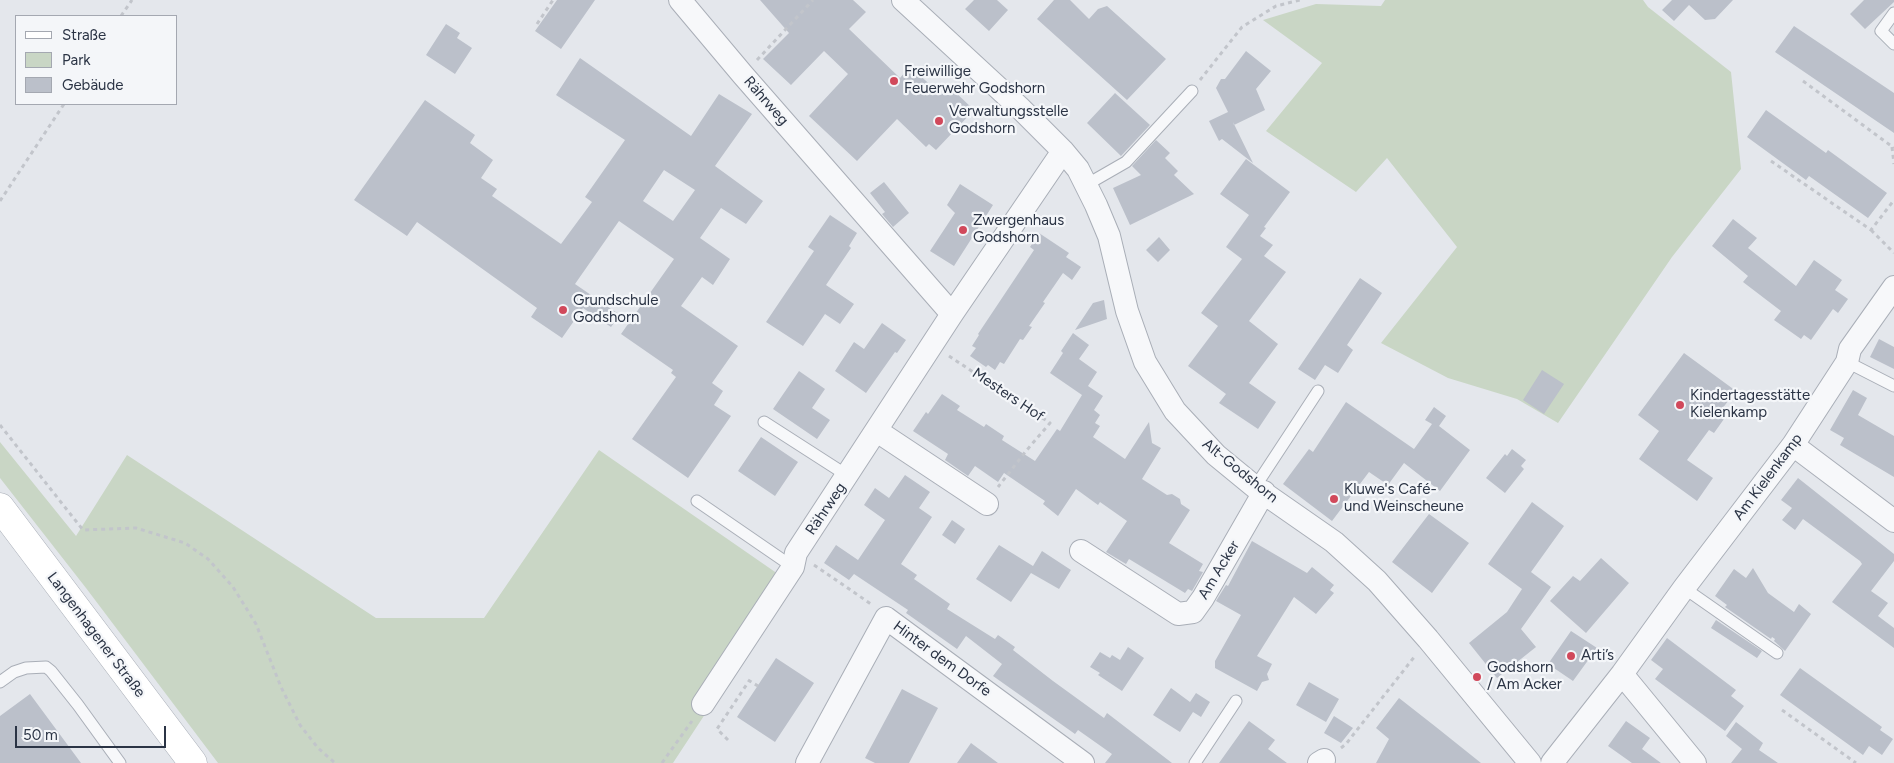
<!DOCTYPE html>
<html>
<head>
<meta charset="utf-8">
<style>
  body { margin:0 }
  #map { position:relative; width:1894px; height:763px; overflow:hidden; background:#e4e7ec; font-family:Figtree,sans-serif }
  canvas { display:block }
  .legend { position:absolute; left:15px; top:15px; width:162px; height:90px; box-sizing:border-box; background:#f4f6f9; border:1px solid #a4a8b1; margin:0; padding:6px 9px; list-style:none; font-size:15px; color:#2b3445 }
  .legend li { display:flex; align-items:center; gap:10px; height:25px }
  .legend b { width:25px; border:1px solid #a4a8b1 }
  .scale { position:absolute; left:15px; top:726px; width:151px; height:22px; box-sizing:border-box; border:2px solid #2b3445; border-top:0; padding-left:6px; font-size:15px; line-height:18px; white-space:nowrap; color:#2b3445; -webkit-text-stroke:4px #f4f6f9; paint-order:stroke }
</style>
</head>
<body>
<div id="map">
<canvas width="1894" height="763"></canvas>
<ul class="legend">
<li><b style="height:6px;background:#fff"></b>Straße</li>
<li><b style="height:14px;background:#c9d6c5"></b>Park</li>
<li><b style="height:14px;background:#bbc0ca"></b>Gebäude</li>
</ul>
<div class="scale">50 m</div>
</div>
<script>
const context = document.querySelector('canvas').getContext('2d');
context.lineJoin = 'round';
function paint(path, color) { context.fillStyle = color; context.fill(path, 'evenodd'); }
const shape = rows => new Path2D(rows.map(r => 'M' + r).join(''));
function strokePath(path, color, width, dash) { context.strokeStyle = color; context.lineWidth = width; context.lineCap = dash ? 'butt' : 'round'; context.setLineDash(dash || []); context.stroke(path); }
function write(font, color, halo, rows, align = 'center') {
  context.font = font + ' Figtree,sans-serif'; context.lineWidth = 4.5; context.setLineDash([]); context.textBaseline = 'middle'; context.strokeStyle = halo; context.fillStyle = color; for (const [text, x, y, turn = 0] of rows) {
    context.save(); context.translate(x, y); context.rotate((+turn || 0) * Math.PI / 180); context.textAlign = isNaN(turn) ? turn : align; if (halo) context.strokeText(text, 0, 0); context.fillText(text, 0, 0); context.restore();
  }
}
paint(shape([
  [1385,0,1643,0,1648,7,1731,72,1741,169,1672,257,1558,423,1517,399,1448,378,1381,343,1457,247,1387,158,1356,192,1266,131,1322,63,1263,20,1316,4,1381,6],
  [0,442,76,536,127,455,376,618,484,618,599,450,791,583,673,763,218,763,86,588,0,478]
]), '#c9d6c5');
paint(shape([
  [557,0,595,0,561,49,535,31],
  [760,0,853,0,866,12,849,29,900,78,910,66,941,95,950,87,974,110,936,150,929,144,926,147,897,119,857,161,809,116,848,74,824,51,791,85,763,59,789,33],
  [974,0,997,0,1008,10,989,31,965,9],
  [1054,0,1070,0,1089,19,1098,9,1107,6,1166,59,1127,100,1037,19],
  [1672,0,1733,0,1715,19,1705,20,1689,5,1674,21,1662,10],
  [1864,0,1894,0,1894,2,1865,29,1850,14],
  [446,24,460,33,457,38,472,48,455,74,426,55],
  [1794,26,1894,93,1894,133,1775,52],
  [1246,51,1271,71,1256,89,1265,110,1234,125,1233,122,1253,163,1222,139,1219,141,1209,121,1228,112,1216,88,1221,79,1225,79],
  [580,58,691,136,719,94,752,114,715,166,763,201,746,224,721,208,700,238,730,259,713,285,702,277,681,306,738,346,712,383,723,391,714,405,731,416,688,478,632,439,676,377,671,373,673,370,621,334,674,259,619,221,575,284,620,315,611,327,583,308,562,338,531,317,537,308,417,222,407,236,354,200,425,100,475,135,470,143,493,160,481,178,497,189,492,196,561,244,592,202,585,197,625,140,556,95],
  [664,170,695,190,673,221,643,201],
  [1115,93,1150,125,1121,156,1087,123],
  [1766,110,1826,153,1828,150,1887,193,1868,218,1809,176,1806,180,1747,137],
  [1156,140,1170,153,1165,158,1178,171,1174,175,1194,194,1130,225,1113,188,1141,175,1132,166],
  [1246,159,1290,192,1264,227,1266,228,1260,236,1273,245,1264,256,1286,272,1249,321,1278,344,1249,383,1276,402,1258,429,1219,403,1226,394,1188,366,1218,326,1201,313,1242,259,1226,247,1249,215,1220,194],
  [884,182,909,213,893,227,882,214,885,212,870,193],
  [960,184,993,205,954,266,930,251,955,213,947,205],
  [830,215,857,233,849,246,851,248,826,285,854,304,840,324,825,314,803,346,766,322,814,251,808,247],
  [1733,219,1757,238,1748,248,1796,286,1814,260,1842,280,1835,290,1848,299,1838,313,1833,309,1811,340,1804,335,1801,339,1774,320,1781,311,1743,282,1748,276,1712,246],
  [1039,233,1069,253,1066,257,1081,267,1072,280,1063,273,1043,302,1045,303,1029,326,1032,327,1023,340,1020,339,1004,364,1000,362,995,370,988,365,986,367,970,356,976,348,972,346,979,335,978,334,1034,250,1030,247],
  [1159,237,1170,250,1158,262,1146,250],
  [1360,278,1382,293,1347,345,1353,350,1338,373,1325,365,1315,380,1298,369],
  [1104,300,1107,319,1075,330,1093,303],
  [882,323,906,340,897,353,895,352,866,393,835,371,854,342,864,349],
  [1073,333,1089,345,1079,359,1097,372,1088,386,1103,396,1094,410,1100,415,1095,423,1100,426,1093,437,1125,459,1149,422,1152,443,1161,448,1142,479,1167,495,1172,494,1180,499,1181,504,1190,510,1169,543,1203,564,1199,571,1203,572,1192,591,1188,589,1185,593,1129,559,1126,564,1106,552,1127,521,1100,502,1098,505,1076,489,1058,516,1043,504,1045,501,1004,473,998,482,975,466,968,476,945,460,948,454,913,431,926,412,928,414,942,394,960,406,957,410,984,427,986,424,1004,436,1002,440,1035,461,1057,429,1060,431,1082,395,1050,373,1063,353,1061,351],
  [1879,339,1894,347,1894,369,1870,357],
  [1684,353,1736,391,1718,414,1724,419,1714,433,1709,430,1687,460,1713,478,1697,501,1639,459,1659,431,1638,415],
  [1542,370,1564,384,1544,414,1523,400],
  [799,371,825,389,812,408,830,420,817,439,773,409],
  [1853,390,1867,398,1858,415,1894,436,1894,477,1840,445,1844,438,1830,430],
  [1346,402,1414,449,1432,424,1425,420,1434,407,1446,416,1439,426,1470,450,1440,491,1404,463,1388,485,1369,472,1332,521,1283,484,1309,449,1313,452],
  [761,437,798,462,775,496,738,471],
  [1512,449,1526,460,1521,466,1524,469,1505,493,1486,478,1505,454,1507,456],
  [905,475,930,492,919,508,932,517,901,564,917,575,914,579,950,604,947,609,995,639,998,635,1015,647,1013,650,1053,681,1104,718,1107,713,1172,763,1105,763,1112,754,1078,730,1075,734,993,676,1002,664,966,636,957,649,906,613,908,610,854,574,849,580,824,563,836,545,858,560,885,520,864,505,875,488,889,498],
  [1798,478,1894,554,1894,561,1871,591,1888,603,1878,616,1894,628,1894,648,1832,602,1862,564,1860,561,1803,519,1795,530,1782,520,1792,508,1781,500],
  [1532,502,1564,526,1531,572,1551,587,1521,629,1536,647,1497,678,1469,643,1507,612,1522,589,1488,564],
  [1429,514,1469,543,1432,593,1392,562],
  [952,520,965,529,955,544,942,535],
  [1252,541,1307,573,1312,567,1334,585,1330,590,1334,593,1316,614,1294,597,1257,656,1272,664,1267,674,1269,680,1262,682,1257,691,1215,668,1215,661,1241,615,1216,601,1226,585,1228,586],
  [999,545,1033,566,1042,551,1071,570,1059,589,1031,573,1011,602,976,579],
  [1601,558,1629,583,1586,633,1550,601,1573,576,1580,581],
  [1753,568,1768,593,1794,612,1799,604,1811,614,1785,651,1774,641,1775,639,1772,637,1771,639,1725,607,1727,605,1715,596,1734,569,1746,578],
  [1716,620,1762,651,1757,658,1711,628],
  [1571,631,1597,648,1573,681,1548,664],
  [1667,638,1736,690,1731,696,1744,706,1725,731,1655,679,1663,669,1651,660],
  [1128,647,1144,658,1122,691,1098,675,1100,673,1090,667,1100,652,1110,658,1112,655,1120,660],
  [776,658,814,683,775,742,737,717],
  [1800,668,1882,727,1880,730,1893,739,1882,755,1869,746,1863,755,1780,695],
  [1309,682,1339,699,1326,722,1296,705],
  [1171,688,1190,702,1196,693,1210,702,1201,717,1193,712,1180,732,1153,715],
  [902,689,938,708,909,763,875,763,865,758],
  [30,694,81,763,0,763,0,716],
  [1399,698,1436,727,1481,763,1376,763,1389,739,1376,728],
  [1334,716,1353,728,1341,743,1324,733],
  [1249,721,1275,740,1268,749,1287,763,1219,763],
  [1626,721,1650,738,1642,749,1661,763,1632,763,1608,746],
  [1736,722,1763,743,1759,750,1778,763,1731,763,1742,749,1726,736],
  [971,743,998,763,957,763]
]), '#bbc0ca');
const service = shape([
  [1894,13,1881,31,1894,44],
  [1086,185,1126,162,1192,91],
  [1847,362,1894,386],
  [764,422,848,476],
  [1255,487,1318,391],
  [697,501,793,567],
  [1684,588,1777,653],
  [0,682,14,672,26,668,46,667,51,671,78,705,120,763],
  [1195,763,1236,701]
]);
const minor = shape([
  [680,0,743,75,952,314],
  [903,0,1019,107,1063,151,1078,169,1096,205,1109,236,1127,311,1145,362,1175,411,1216,455,1255,487,1334,542,1377,581,1428,639,1530,763],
  [877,431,987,504],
  [1793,445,1894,521],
  [1081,551,1178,614,1193,612,1203,598,1264,492],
  [1622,674,1695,763],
  [703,704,793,567,796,553,952,314,1063,151],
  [807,763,886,618,1083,763],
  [1319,763,1324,760],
  [1552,763,1622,674,1684,588,1793,445,1847,362,1850,349,1894,287]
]);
const secondary = shape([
  [0,507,193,763]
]);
strokePath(service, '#a9aeb7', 13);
strokePath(minor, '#a9aeb7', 24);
strokePath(secondary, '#a9aeb7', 29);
strokePath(shape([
  [121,16,132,0],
  [537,24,553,0],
  [757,60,813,0],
  [1200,80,1242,27,1276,6,1300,0],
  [1803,81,1894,148],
  [1892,147,1894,164],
  [1771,161,1871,230,1894,200],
  [0,201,64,104],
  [1871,230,1894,253],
  [949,356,1050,423,1026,451,998,487],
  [0,425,83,530,136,528,185,543,208,559,233,587,256,624,281,687,300,725,318,748,335,763],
  [814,565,871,604],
  [748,680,758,686],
  [1782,710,1856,763],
  [728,740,717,729,749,681],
  [1341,748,1346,744,1415,656],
  [662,763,692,721]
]), '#c2c5cb', 3, [4, 4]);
strokePath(service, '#f7f8fa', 11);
strokePath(minor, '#f7f8fa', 22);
strokePath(secondary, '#fff', 28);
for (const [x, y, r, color] of [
  [894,81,5,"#d1495b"],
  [939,121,5,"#d1495b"],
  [963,230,5,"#d1495b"],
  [563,310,5,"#d1495b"],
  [1680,405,5,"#d1495b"],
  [1334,499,5,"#d1495b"],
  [1571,656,5,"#d1495b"],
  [1477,677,5,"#d1495b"]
]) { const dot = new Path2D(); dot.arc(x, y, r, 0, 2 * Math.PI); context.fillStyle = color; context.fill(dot); strokePath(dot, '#f4f6f9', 2); }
write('15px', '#2b3445', '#f4f6f9', [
  ["Freiwillige",904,72],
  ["Feuerwehr Godshorn",904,89],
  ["Verwaltungsstelle",949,112],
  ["Godshorn",949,129],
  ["Zwergenhaus",973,221],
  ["Godshorn",973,238],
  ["Grundschule",573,301],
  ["Godshorn",573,318],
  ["Kindertagesstätte",1690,396],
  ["Kielenkamp",1690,413],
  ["Kluwe's Café-",1344,490],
  ["und Weinscheune",1344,507],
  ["Arti’s",1581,656],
  ["Godshorn",1487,668],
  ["/ Am Acker",1487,685]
], 'left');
write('15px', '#2b3445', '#f4f6f9', [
  ["Rährweg",766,101,49],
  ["Mesters Hof",1008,395,34],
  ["Alt-Godshorn",1240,471,39],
  ["Am Kielenkamp",1768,477,-53],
  ["Rährweg",826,509,-56],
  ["Am Acker",1219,570,-59],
  ["Langenhagener Straße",96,635,53],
  ["Hinter dem Dorfe",942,659,36]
]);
</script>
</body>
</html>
